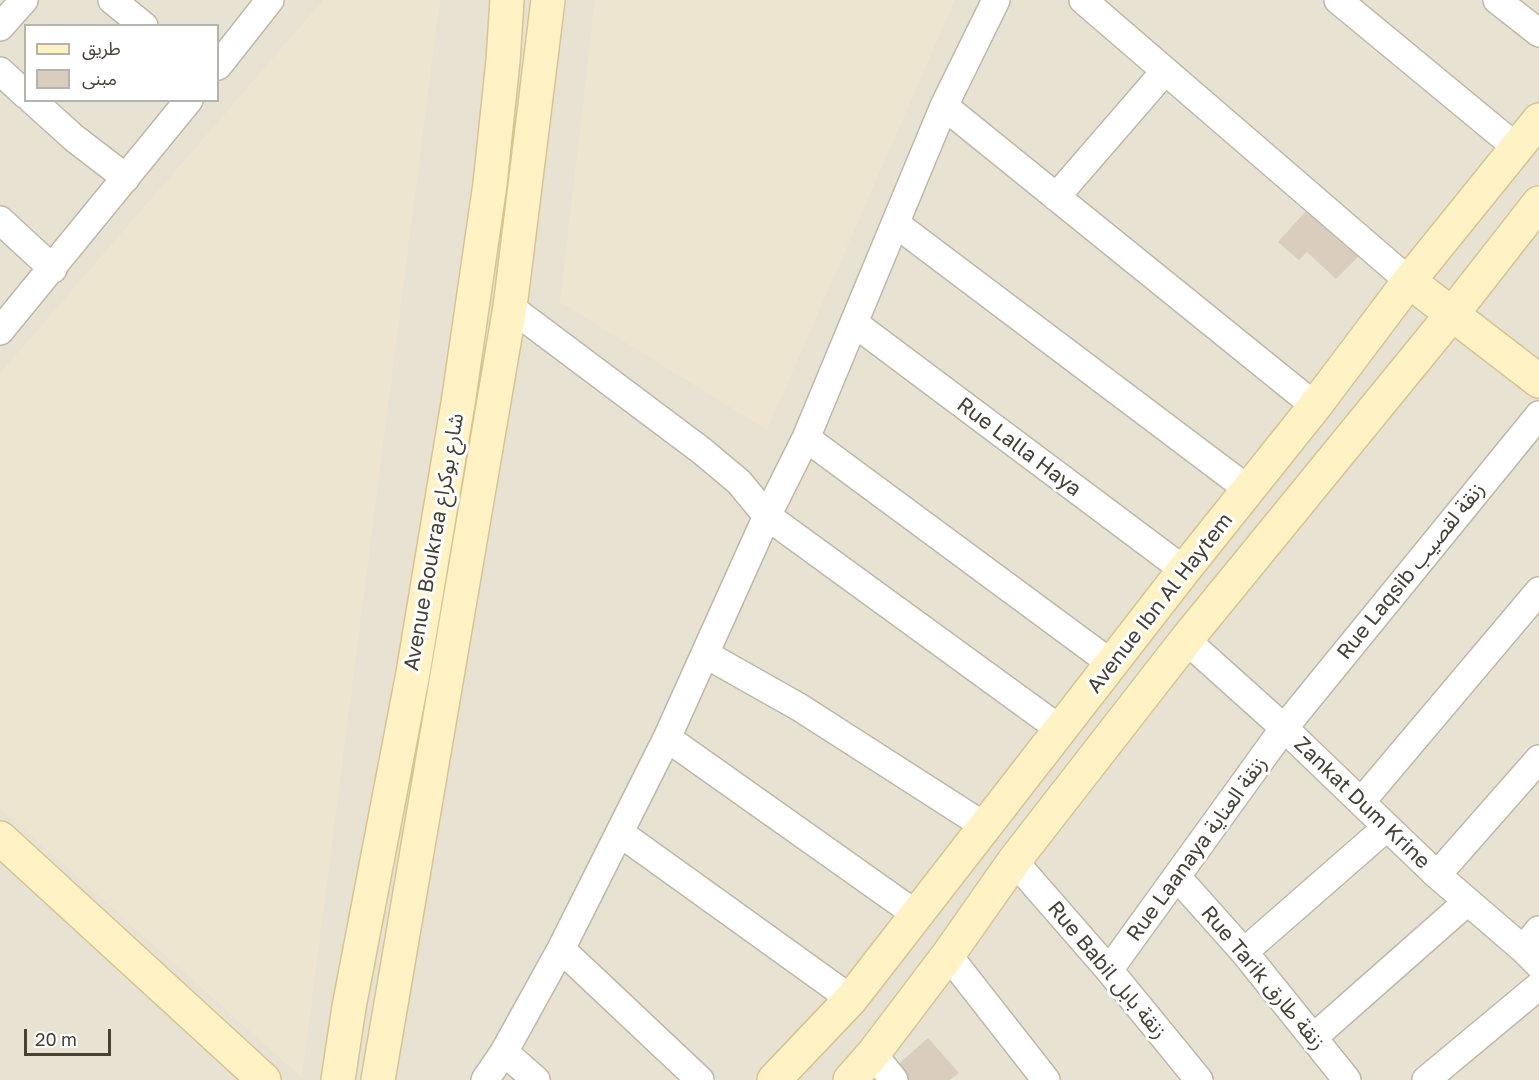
<!DOCTYPE html>
<html>
<head>
<meta charset="utf-8">
<style>
  body { margin:0 }
  #map { position:relative; width:1539px; height:1080px; overflow:hidden; background:#f4f0e6; font-family:"Golos Text","Noto Sans Arabic",sans-serif }
  canvas { display:block }
  .legend { position:absolute; left:24px; top:24px; width:195px; height:78px; box-sizing:border-box; background:#fff; border:2px solid #b5b3ae; margin:0; padding:8px 10px; list-style:none; font-size:18px; color:#464035 }
  .legend li { display:flex; align-items:center; gap:12px; height:30px }
  .legend b { width:30px; border:2px solid #b5b3ae }
  .scale { position:absolute; left:24px; top:1029px; width:87px; height:27px; box-sizing:border-box; border:3px solid #464035; border-top:0; padding-left:8px; font-size:18px; line-height:21px; white-space:nowrap; color:#464035; -webkit-text-stroke:4px #fff; paint-order:stroke }
</style>
</head>
<body>
<div id="map">
<canvas width="1539" height="1080"></canvas>
<ul class="legend">
<li><b style="height:8px;background:#fff2c4"></b>طريق</li>
<li><b style="height:16px;background:#d9cebd"></b>مبنى</li>
</ul>
<div class="scale">20 m</div>
</div>
<script>
const context = document.querySelector('canvas').getContext('2d');
context.lineJoin = 'round';
function paint(path, color) { context.fillStyle = color; context.fill(path, 'evenodd'); }
const shape = rows => new Path2D(rows.map(r => 'M' + r).join(''));
function strokePath(path, color, width, dash) { context.strokeStyle = color; context.lineWidth = width; context.lineCap = dash ? 'butt' : 'round'; context.setLineDash(dash || []); context.stroke(path); }
function write(font, color, halo, rows, align = 'center') {
  context.font = font + ' "Golos Text","Noto Sans Arabic",sans-serif'; context.lineWidth = 6; context.setLineDash([]); context.textBaseline = 'middle'; context.strokeStyle = halo; context.fillStyle = color; for (const [text, x, y, turn = 0] of rows) {
    context.save(); context.translate(x, y); context.rotate((+turn || 0) * Math.PI / 180); context.textAlign = isNaN(turn) ? turn : align; if (halo) context.strokeText(text, 0, 0); context.fillText(text, 0, 0); context.restore();
  }
}
paint(shape([
  [0,0,1539,0,1539,1080,0,1080],
  [26,26,218,26,218,100,26,100]
]), '#e8e2d3');
paint(shape([
  [323,0,440,0,302,1078,0,808,0,373],
  [595,0,955,0,767,430,560,302]
]), '#ede5cf');
paint(shape([
  [1308,209,1360,255,1336,279,1307,252,1299,260,1278,242],
  [928,1038,959,1073,950,1080,905,1080,894,1068]
]), '#d9cebd');
const street = shape([
  [112,0,144,26],
  [1083,0,1409,281],
  [1338,0,1517,148],
  [1497,0,1539,33],
  [0,27,24,0],
  [218,66,270,0],
  [0,71,26,95],
  [32,100,74,138,126,178],
  [944,106,1315,406],
  [1056,197,1165,71],
  [0,220,53,269],
  [896,224,1249,490],
  [510,307,702,451,739,482,767,516,1061,730],
  [854,323,1184,570],
  [0,331,189,100],
  [806,438,1112,664],
  [1186,640,1284,728,1437,875,1523,949,1539,965],
  [705,654,799,707,986,827],
  [667,738,917,915],
  [1361,802,1539,591],
  [620,833,851,999],
  [1014,861,1109,970,1199,1080],
  [1437,875,1539,759],
  [1178,878,1244,952,1347,1080],
  [561,949,700,1080],
  [1523,949,1539,930],
  [1244,952,1387,827],
  [948,955,1046,1080],
  [1109,970,1284,728,1539,415],
  [1314,1037,1467,902],
  [504,1052,536,1080],
  [873,1054,894,1080],
  [485,1080,504,1052,561,949,667,738,767,516,806,438,944,106,996,0],
  [1426,1080,1539,986]
]);
const secondary = shape([
  [1409,281,1539,381],
  [0,838,264,1080],
  [338,1080,349,1007,413,673,459,397,490,184,503,61,507,0],
  [378,1080,510,307,548,0],
  [774,1080,851,999,1184,570,1315,406,1409,281,1539,120],
  [850,1080,873,1054,948,955,1014,861,1186,640,1453,313,1539,203]
]);
strokePath(street, '#bfb8a8', 30);
strokePath(secondary, '#d6c593', 36);
strokePath(street, '#fff', 27);
strokePath(secondary, '#fff2c4', 33);
write('21px', '#464035', '#fff', [
  ["Rue Lalla Haya",1019,447,37],
  ["Avenue Boukraa شارع بوكراع",434,542,-80],
  ["Rue Laqsib زنقة لقصيب",1411,571,-51],
  ["Avenue Ibn Al Haytem",1160,603,-52],
  ["Zankat Dum Krine",1362,803,44],
  ["Rue Laanaya زنقة العناية",1197,849,-54],
  ["Rue Babil زنقة بابل",1107,970,50],
  ["Rue Tarik زنقة طارق",1263,978,50]
]);
</script>
</body>
</html>
